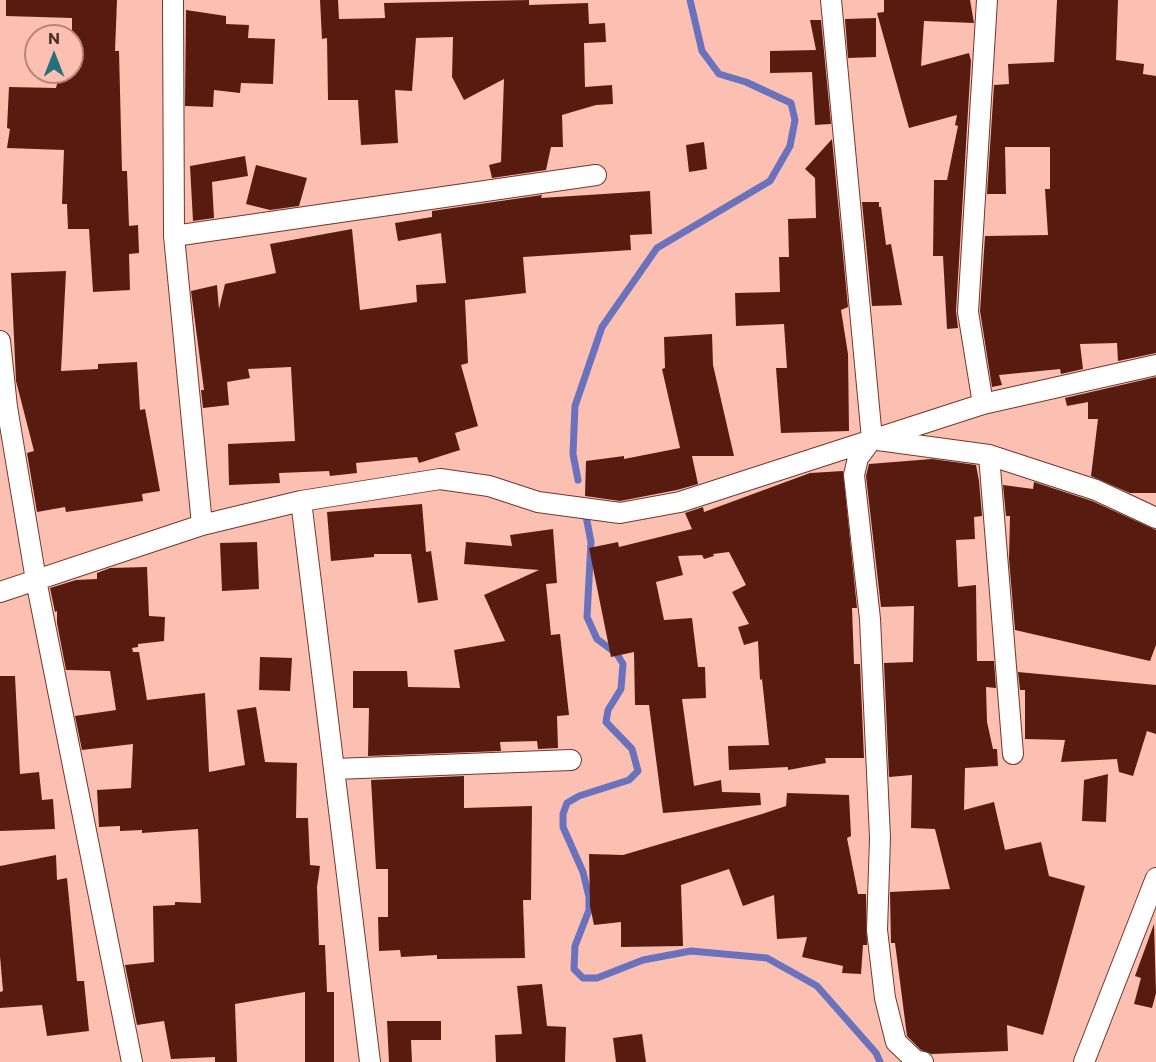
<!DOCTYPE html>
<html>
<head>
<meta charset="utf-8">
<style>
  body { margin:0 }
  #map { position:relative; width:1156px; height:1062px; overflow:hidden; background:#fcc0b2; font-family:Commissioner,sans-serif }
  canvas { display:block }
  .north { position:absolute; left:24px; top:24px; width:60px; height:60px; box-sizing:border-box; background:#fcc0b2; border:2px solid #b6867b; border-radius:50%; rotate:0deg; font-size:16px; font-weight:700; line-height:24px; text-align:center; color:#4d3029 }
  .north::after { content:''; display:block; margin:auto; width:21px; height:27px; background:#286f7c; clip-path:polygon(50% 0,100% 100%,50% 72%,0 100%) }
</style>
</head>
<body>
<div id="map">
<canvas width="1156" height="1062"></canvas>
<div class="north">N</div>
</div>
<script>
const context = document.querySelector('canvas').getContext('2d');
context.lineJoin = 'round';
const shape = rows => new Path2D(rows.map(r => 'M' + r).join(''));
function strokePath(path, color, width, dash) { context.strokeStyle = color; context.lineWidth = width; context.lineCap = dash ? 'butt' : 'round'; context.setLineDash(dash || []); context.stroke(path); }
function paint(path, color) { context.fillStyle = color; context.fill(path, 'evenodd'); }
strokePath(shape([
  [578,480,573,454,575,406,602,327,657,248,770,181,790,146,795,120,791,103,746,82,719,74,702,51,690,0],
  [585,511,591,542,587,617,597,639,617,654,623,664,621,689,608,710,606,722,632,749,638,771,629,780,579,796,567,803,563,814,563,827,583,872,589,897,589,910,575,946,574,969,583,978,597,978,643,960,691,951,767,958,817,986,876,1053,880,1062]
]), '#6b72bd', 7);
paint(shape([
  [6,0,117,0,115,51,119,51,122,171,127,171,129,226,138,225,139,253,129,254,130,290,93,292,89,229,68,229,67,204,62,204,64,150,7,148,10,129,7,128,9,87,56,88,60,72,72,72,72,18,6,16],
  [320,0,338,0,339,19,385,18,384,3,529,0,529,5,588,3,589,24,605,23,606,42,584,43,585,87,612,85,613,104,596,105,562,115,563,147,551,147,546,170,492,178,489,165,501,162,504,79,464,100,452,77,453,37,416,38,412,91,395,90,398,143,361,145,358,100,328,100,327,38,322,39],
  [884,0,970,0,974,23,924,21,921,66,969,53,971,61,956,311,958,328,947,329,943,256,933,256,934,180,947,180,958,126,955,125,957,115,909,128,877,13,884,12],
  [1057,0,1118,0,1116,60,1144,64,1143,74,1156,76,1156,353,1118,361,1117,343,1080,344,1083,369,1061,374,1060,369,999,375,1002,385,992,387,980,311,985,236,1048,235,1045,189,1050,189,1050,147,1005,147,1006,194,987,194,994,85,1009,84,1008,64,1054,62],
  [186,10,226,16,226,24,249,25,248,38,275,39,273,84,241,83,240,93,214,90,213,107,185,106],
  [876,18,876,57,848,58,845,19],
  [810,20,821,20,831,124,815,125,812,72,770,73,770,51,816,50],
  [832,139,848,307,841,310,848,354,849,431,781,433,776,368,787,368,784,324,736,326,735,293,780,292,779,257,789,257,788,219,816,218,815,178,805,169],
  [704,142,707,169,689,172,686,145],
  [245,156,248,176,212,182,214,218,193,221,190,166],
  [256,165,307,178,299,206,270,210,246,204],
  [650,191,652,234,630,235,631,250,523,257,526,293,465,300,468,363,461,365,478,426,455,433,460,450,419,463,417,457,356,463,357,473,330,476,329,471,279,473,280,483,229,485,228,444,295,441,291,367,248,369,250,378,227,382,229,405,203,408,201,390,204,390,191,291,217,285,219,309,225,284,276,273,270,244,352,229,360,310,417,302,416,285,446,283,441,233,398,241,395,223,432,217,432,211,542,195,541,198],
  [862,202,879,202,879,207,881,207,886,245,891,244,902,305,872,306],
  [66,271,61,371,98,369,98,364,137,362,140,410,145,409,160,491,142,494,143,501,66,512,65,507,37,512,27,453,34,451,16,381,11,273],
  [712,334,713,365,734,456,692,456,698,484,677,490,620,501,585,496,586,461,624,456,624,459,680,448,662,369,665,368,664,337],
  [1156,377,1156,493,1130,493,1091,476,1098,419,1088,419,1088,402,1067,406,1065,398],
  [932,459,976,465,979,481,982,516,974,517,975,539,956,540,958,587,976,585,977,661,994,661,996,688,986,687,987,722,993,749,997,749,998,766,965,768,964,810,994,802,1005,850,1041,842,1049,876,1085,886,1043,1035,1007,1025,1008,1051,932,1054,921,1050,907,1036,895,943,891,943,890,892,950,889,935,829,911,828,912,775,889,777,884,663,913,662,914,606,881,607,866,476,869,464],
  [843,471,857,608,852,608,854,664,860,664,864,758,825,758,826,763,788,770,788,767,729,770,728,746,769,745,762,679,760,680,758,641,744,645,738,627,749,624,732,592,746,585,729,552,713,554,714,556,704,559,702,555,678,556,683,575,656,582,664,620,692,618,698,667,705,667,706,698,682,699,694,786,721,780,722,792,760,793,761,805,663,813,649,705,635,705,634,652,611,657,589,548,618,542,619,547,692,529,685,513,703,507,704,512,810,473],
  [1034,482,1092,501,1156,530,1156,645,1150,661,1015,630,1009,559,1010,516,1006,516,1003,485,1033,489],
  [422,504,426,552,431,551,438,600,418,603,411,554,374,554,374,557,331,561,327,512],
  [553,529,557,583,546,584,551,635,560,634,569,715,557,716,558,748,538,749,537,741,500,742,501,751,368,756,369,708,353,708,353,671,407,671,408,687,460,688,454,650,505,641,484,595,539,570,464,564,466,542,512,546,510,535],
  [257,542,259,589,222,591,220,543],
  [147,567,149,616,165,617,164,641,138,644,138,647,132,648,133,652,139,652,147,700,205,693,209,772,245,765,237,710,256,707,265,762,297,763,296,818,308,818,310,865,320,866,317,887,319,945,325,945,327,992,334,992,334,1062,305,1062,305,992,235,1004,237,1062,215,1062,215,1057,171,1059,164,1021,137,1025,125,965,154,962,153,906,175,905,175,902,201,903,198,829,142,833,142,830,120,831,120,826,99,827,97,790,131,788,133,744,82,750,75,716,116,710,110,671,66,670,57,623,57,611,55,612,50,588,76,580,97,579,97,573,110,568],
  [260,657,292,658,290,691,259,690],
  [1018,672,1156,685,1156,734,1147,731,1133,776,1119,772,1117,759,1061,762,1065,740,1025,739,1025,690,1020,690],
  [0,676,15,676,20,774,39,772,42,800,53,799,55,829,0,831],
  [1108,774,1106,822,1082,821,1084,780],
  [464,776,464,808,532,806,531,900,523,900,525,958,437,959,437,955,401,957,400,950,379,951,378,917,388,917,388,869,376,869,371,780],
  [787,793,849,795,851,836,847,838,858,894,866,894,867,945,863,945,861,974,842,973,843,966,802,957,807,937,777,939,774,895,743,906,729,869,681,885,683,946,621,947,621,922,594,925,590,906,589,854,623,855,762,814,786,806],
  [56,855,57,880,67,878,77,981,84,981,89,1031,47,1036,42,1005,0,1008,0,992,3,991,0,956,0,866],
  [1154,924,1156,993,1152,1008,1134,1004,1141,978,1135,976],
  [542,984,547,1026,566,1027,565,1062,496,1062,495,1035,522,1034,517,986],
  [387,1021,441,1021,441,1040,411,1040,412,1062,389,1062],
  [642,1034,646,1062,616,1062,613,1038]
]), '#571b10');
const street = shape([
  [173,0,174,236,202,525],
  [831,0,872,439,858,458,854,475,870,619,880,838,877,930,885,998,896,1042,916,1061,923,1062],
  [174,236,596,175],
  [0,341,7,407,36,580,132,1062],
  [983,404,968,312,987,0],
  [878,440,989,455,1096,490,1156,518],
  [989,455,1013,754],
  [301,501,370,1062],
  [0,592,202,525,301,501,440,479,489,486,538,502,620,513,680,502,983,404,1156,365],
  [335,769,571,760],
  [1084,1062,1156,878]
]);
strokePath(street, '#743629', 22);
strokePath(street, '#fff', 20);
</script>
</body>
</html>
